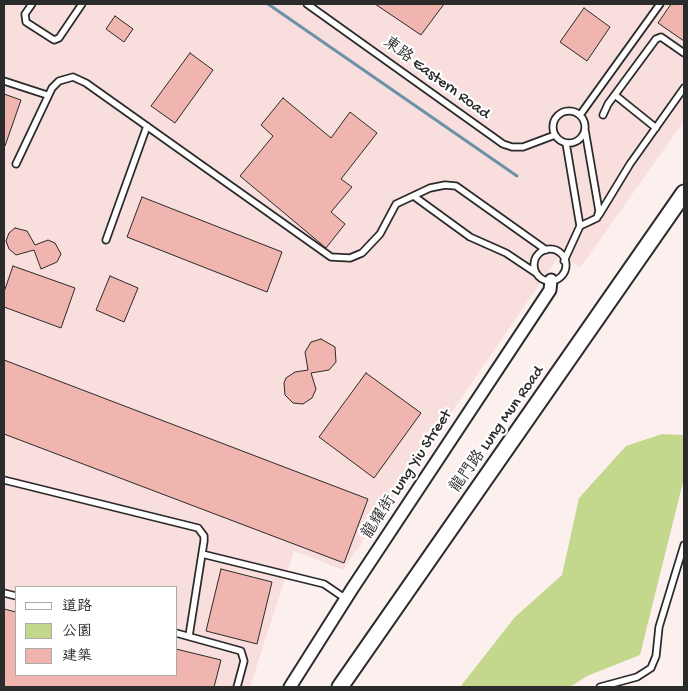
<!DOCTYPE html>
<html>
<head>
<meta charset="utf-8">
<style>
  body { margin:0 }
  #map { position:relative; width:688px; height:691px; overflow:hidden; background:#fcf0ef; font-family:"Gochi Hand","LXGW WenKai TC",sans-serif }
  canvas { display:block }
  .frame { position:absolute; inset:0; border:5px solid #2b2b2b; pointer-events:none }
  .legend { position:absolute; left:15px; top:586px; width:162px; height:90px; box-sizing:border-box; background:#fff; border:1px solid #aaa; margin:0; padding:6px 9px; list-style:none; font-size:15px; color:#2b2b2b }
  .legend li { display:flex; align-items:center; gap:10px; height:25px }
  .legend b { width:25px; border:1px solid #aaa }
</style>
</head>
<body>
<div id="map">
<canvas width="688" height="691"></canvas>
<div class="frame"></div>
<ul class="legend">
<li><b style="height:6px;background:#fff"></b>道路</li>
<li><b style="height:14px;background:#c4d88d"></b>公園</li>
<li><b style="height:14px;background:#f0b5af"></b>建築</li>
</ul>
</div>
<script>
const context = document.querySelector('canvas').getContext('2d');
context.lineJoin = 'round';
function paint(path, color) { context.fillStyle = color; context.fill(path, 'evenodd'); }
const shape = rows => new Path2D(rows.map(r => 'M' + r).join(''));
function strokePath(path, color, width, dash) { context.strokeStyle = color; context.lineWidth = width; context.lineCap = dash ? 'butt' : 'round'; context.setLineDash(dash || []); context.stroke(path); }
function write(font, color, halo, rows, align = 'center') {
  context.font = font + ' "Gochi Hand","LXGW WenKai TC",sans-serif'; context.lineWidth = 4.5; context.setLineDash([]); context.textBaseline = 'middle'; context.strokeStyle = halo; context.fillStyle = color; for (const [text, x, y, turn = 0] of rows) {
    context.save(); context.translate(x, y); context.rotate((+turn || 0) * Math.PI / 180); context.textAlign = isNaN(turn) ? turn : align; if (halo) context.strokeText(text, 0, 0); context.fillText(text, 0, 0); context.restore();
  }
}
paint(shape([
  [4,4,684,4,684,121,580,268,561,253,343,570,294,551,250,687,4,687],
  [16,587,176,587,176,675,16,675]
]), '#f8dedc');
paint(shape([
  [662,434,684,435,684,478,640,655,587,676,570,687,460,687,515,617,562,575,579,498,626,446]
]), '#c4d88d');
strokePath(shape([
  [268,4,517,176]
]), '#6d92a7', 3);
const building = shape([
  [375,4,444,4,421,35,375,4],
  [671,4,684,4,684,41,658,23,671,4],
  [584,8,610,27,587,61,560,42,584,8],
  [115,16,133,29,124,42,106,29,115,16],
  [190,53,213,70,175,123,151,106,190,53],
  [4,94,21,100,5,146,4,146,4,94],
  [283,98,331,138,350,112,377,133,341,179,352,187,331,212,345,224,326,248,240,176,273,136,261,125,283,98],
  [142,197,282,252,267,292,127,237,142,197],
  [15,228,27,231,35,245,48,240,55,243,61,254,57,262,41,269,34,250,16,255,9,249,6,241,9,233,15,228],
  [13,266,75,288,61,328,4,307,4,292,13,266],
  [110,276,138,288,124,322,96,310,110,276],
  [321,339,335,347,336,362,329,370,311,373,316,389,312,398,303,404,293,403,285,395,284,383,286,378,295,372,308,370,305,352,311,342,321,339],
  [4,360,368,499,344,563,4,434,4,360],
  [366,373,421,413,374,478,319,437,366,373],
  [221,569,272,582,257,644,206,631,221,569],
  [4,609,16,612,16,675,176,675,176,649,221,660,214,687,4,687,4,609]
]);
paint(building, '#f0b5af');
strokePath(building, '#2b2b2b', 1);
const lane = shape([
  [32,4,25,14,26,22,54,40,59,38,82,4],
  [307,4,503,144,512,147,523,147,555,135],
  [4,81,47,95],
  [615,95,656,128],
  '553 127a16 16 0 1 1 32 0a16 16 0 1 1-32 0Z',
  [580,115,660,4],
  [603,115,608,104,656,39,661,37,684,53],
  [16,164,52,88,59,81,73,77,86,83,331,257,350,258,362,253,380,234,396,204,430,188,445,185,456,186,546,250],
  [415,197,470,237,506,253,536,273],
  [599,215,630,164,684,88],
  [580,226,597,218,599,211,585,130],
  [106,240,147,126],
  '534 265a16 16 0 1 1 32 0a16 16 0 1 1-32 0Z',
  [564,261,580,226,566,143],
  [4,480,198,528,204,536,204,541,189,636],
  [202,554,324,584,346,599],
  [4,593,16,596],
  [176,633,241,651,244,661,237,687],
  [600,687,637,677,651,668,656,656,659,627,684,545]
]);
const street = shape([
  [290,687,352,589,550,290,551,280]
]);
const secondary = shape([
  [340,687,684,193]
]);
strokePath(lane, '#2b2b2b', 9);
strokePath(street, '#2b2b2b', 15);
strokePath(secondary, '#2b2b2b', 19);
strokePath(lane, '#fff', 5.5);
strokePath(street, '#fff', 11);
strokePath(secondary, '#fff', 15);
write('16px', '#2b2b2b', '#fff', [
  ["東路 Eastern Road",436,79,36],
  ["龍門路 Lung Mun Road",498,430,-55],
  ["龍耀街 Lung Yiu Street",408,475,-57]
]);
</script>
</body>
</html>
